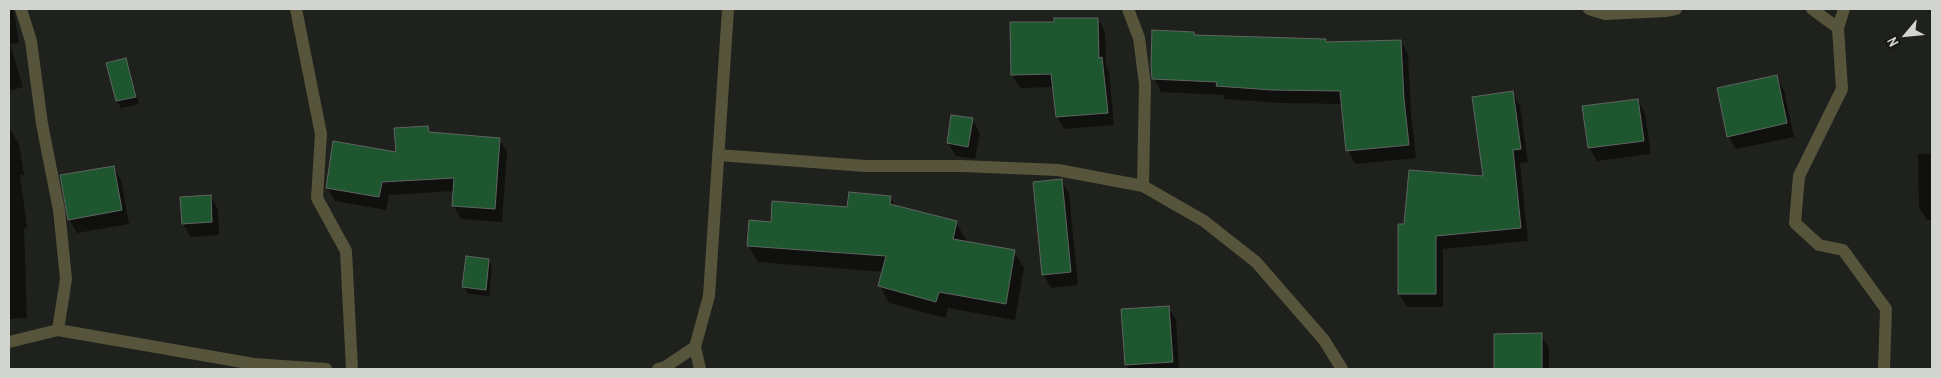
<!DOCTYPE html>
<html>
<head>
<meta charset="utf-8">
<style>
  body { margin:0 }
  #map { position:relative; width:1941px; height:378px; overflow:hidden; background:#1f211d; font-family:"Archivo Narrow",sans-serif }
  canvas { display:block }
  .frame { position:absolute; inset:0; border:10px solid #d2d4d0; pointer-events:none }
  .north { position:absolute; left:1881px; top:10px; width:50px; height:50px; -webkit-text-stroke:4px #161814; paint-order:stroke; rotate:242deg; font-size:14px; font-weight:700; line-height:20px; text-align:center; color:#d2d4d0 }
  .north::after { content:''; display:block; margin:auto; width:18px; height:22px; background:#d2d4d0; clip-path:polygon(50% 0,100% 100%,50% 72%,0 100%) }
</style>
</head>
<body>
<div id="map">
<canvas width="1941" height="378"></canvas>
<div class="frame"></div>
<div class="north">N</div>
</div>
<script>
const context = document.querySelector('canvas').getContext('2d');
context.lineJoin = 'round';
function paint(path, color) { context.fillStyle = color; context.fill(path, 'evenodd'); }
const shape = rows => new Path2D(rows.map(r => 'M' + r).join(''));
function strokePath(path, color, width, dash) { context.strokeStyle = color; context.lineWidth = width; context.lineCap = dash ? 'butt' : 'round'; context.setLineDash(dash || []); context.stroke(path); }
paint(shape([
  [9,9,12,9,14,12,19,43,10,44,23,87,9,91],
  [1098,19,1105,32,1106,66,1109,71,1114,125,1064,129,1057,116,1054,87,1020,88,1012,75,1011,23,1055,23],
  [1195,36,1326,40,1327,43,1401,41,1408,54,1411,114,1416,158,1355,164,1348,150,1343,104,1281,103,1225,99,1223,95,1161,92,1154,78],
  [125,59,129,66,139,104,121,108,117,101,108,64],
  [1776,77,1784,90,1794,137,1736,149,1728,136],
  [1512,92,1520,106,1528,162,1520,163,1528,241,1443,249,1443,307,1407,307,1399,294,1406,226,1485,177],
  [1638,100,1645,113,1651,154,1597,161,1589,147],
  [972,119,980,133,975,159,956,156,948,143],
  [9,127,19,144,24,175,20,175,27,228,24,229,27,318,9,319],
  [428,128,431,134,499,139,507,152,502,222,461,219,453,205,454,191,389,195,386,210,335,201,327,187,398,154],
  [1918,154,1932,154,1932,220,1927,220,1919,207],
  [113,167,121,180,129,224,77,233,69,219],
  [1062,181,1069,194,1078,285,1051,288,1043,274],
  [210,196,218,209,219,235,191,237,183,224],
  [890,197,896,207,956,223,966,239,965,242,1014,251,1024,268,1015,320,948,308,946,318,889,303,880,286,883,272,758,262,748,245,772,223,848,209],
  [488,260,492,267,489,296,468,294,464,287],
  [1168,307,1176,320,1179,369,1129,369,1126,365],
  [1495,335,1541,335,1549,348,1549,369,1495,369]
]), '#0007');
const building = shape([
  [1054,18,1098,18,1099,58,1102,57,1108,113,1056,117,1051,74,1011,75,1010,22,1054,22,1054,18],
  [1152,30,1194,32,1194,35,1326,39,1326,42,1401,40,1404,99,1409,145,1346,151,1340,91,1272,90,1216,86,1217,82,1152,79,1151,65,1152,30],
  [126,58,136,97,116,101,106,63,126,58],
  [1777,75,1787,123,1727,137,1717,88,1777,75],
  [1513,91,1521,149,1513,150,1521,228,1436,236,1436,294,1398,294,1398,224,1404,224,1409,170,1483,176,1472,97,1513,91],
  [1638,99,1644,141,1588,148,1582,106,1638,99],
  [951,115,973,118,968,147,947,143,951,115],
  [428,126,429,132,500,138,495,209,452,206,454,178,382,182,379,197,326,188,333,141,396,152,394,128,428,126],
  [114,166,122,210,68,220,60,175,114,166],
  [1062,179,1071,272,1042,275,1033,182,1062,179],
  [849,192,891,196,890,204,957,221,953,239,1015,250,1006,304,939,292,936,302,878,286,886,256,747,246,749,220,771,222,772,201,847,207,849,192],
  [211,195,212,222,182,224,180,197,211,195],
  [466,256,489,259,486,290,462,287,466,256],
  [1169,306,1173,362,1125,365,1121,309,1169,306],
  [1542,333,1542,369,1494,369,1494,334,1542,333]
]);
paint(building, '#1e5630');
strokePath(building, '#5f6560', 1);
strokePath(shape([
  [21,9,31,41,42,124,59,210,66,279,58,330],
  [296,9,321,134,317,198,346,251,352,369],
  [1128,9,1139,38,1145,84,1143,186],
  [1589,9,1605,14,1667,11,1676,9],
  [1812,9,1838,28,1842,89,1799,176,1795,223,1819,245,1843,250,1886,309,1884,369],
  [1838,28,1844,9],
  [718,155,866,166,961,166,1058,170,1143,186,1204,221,1256,262,1324,340,1342,369],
  [9,342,58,330,254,364,326,369],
  [658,369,665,367,695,347],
  [700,369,695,347,709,296,728,9]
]), '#56543a', 12);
</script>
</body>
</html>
